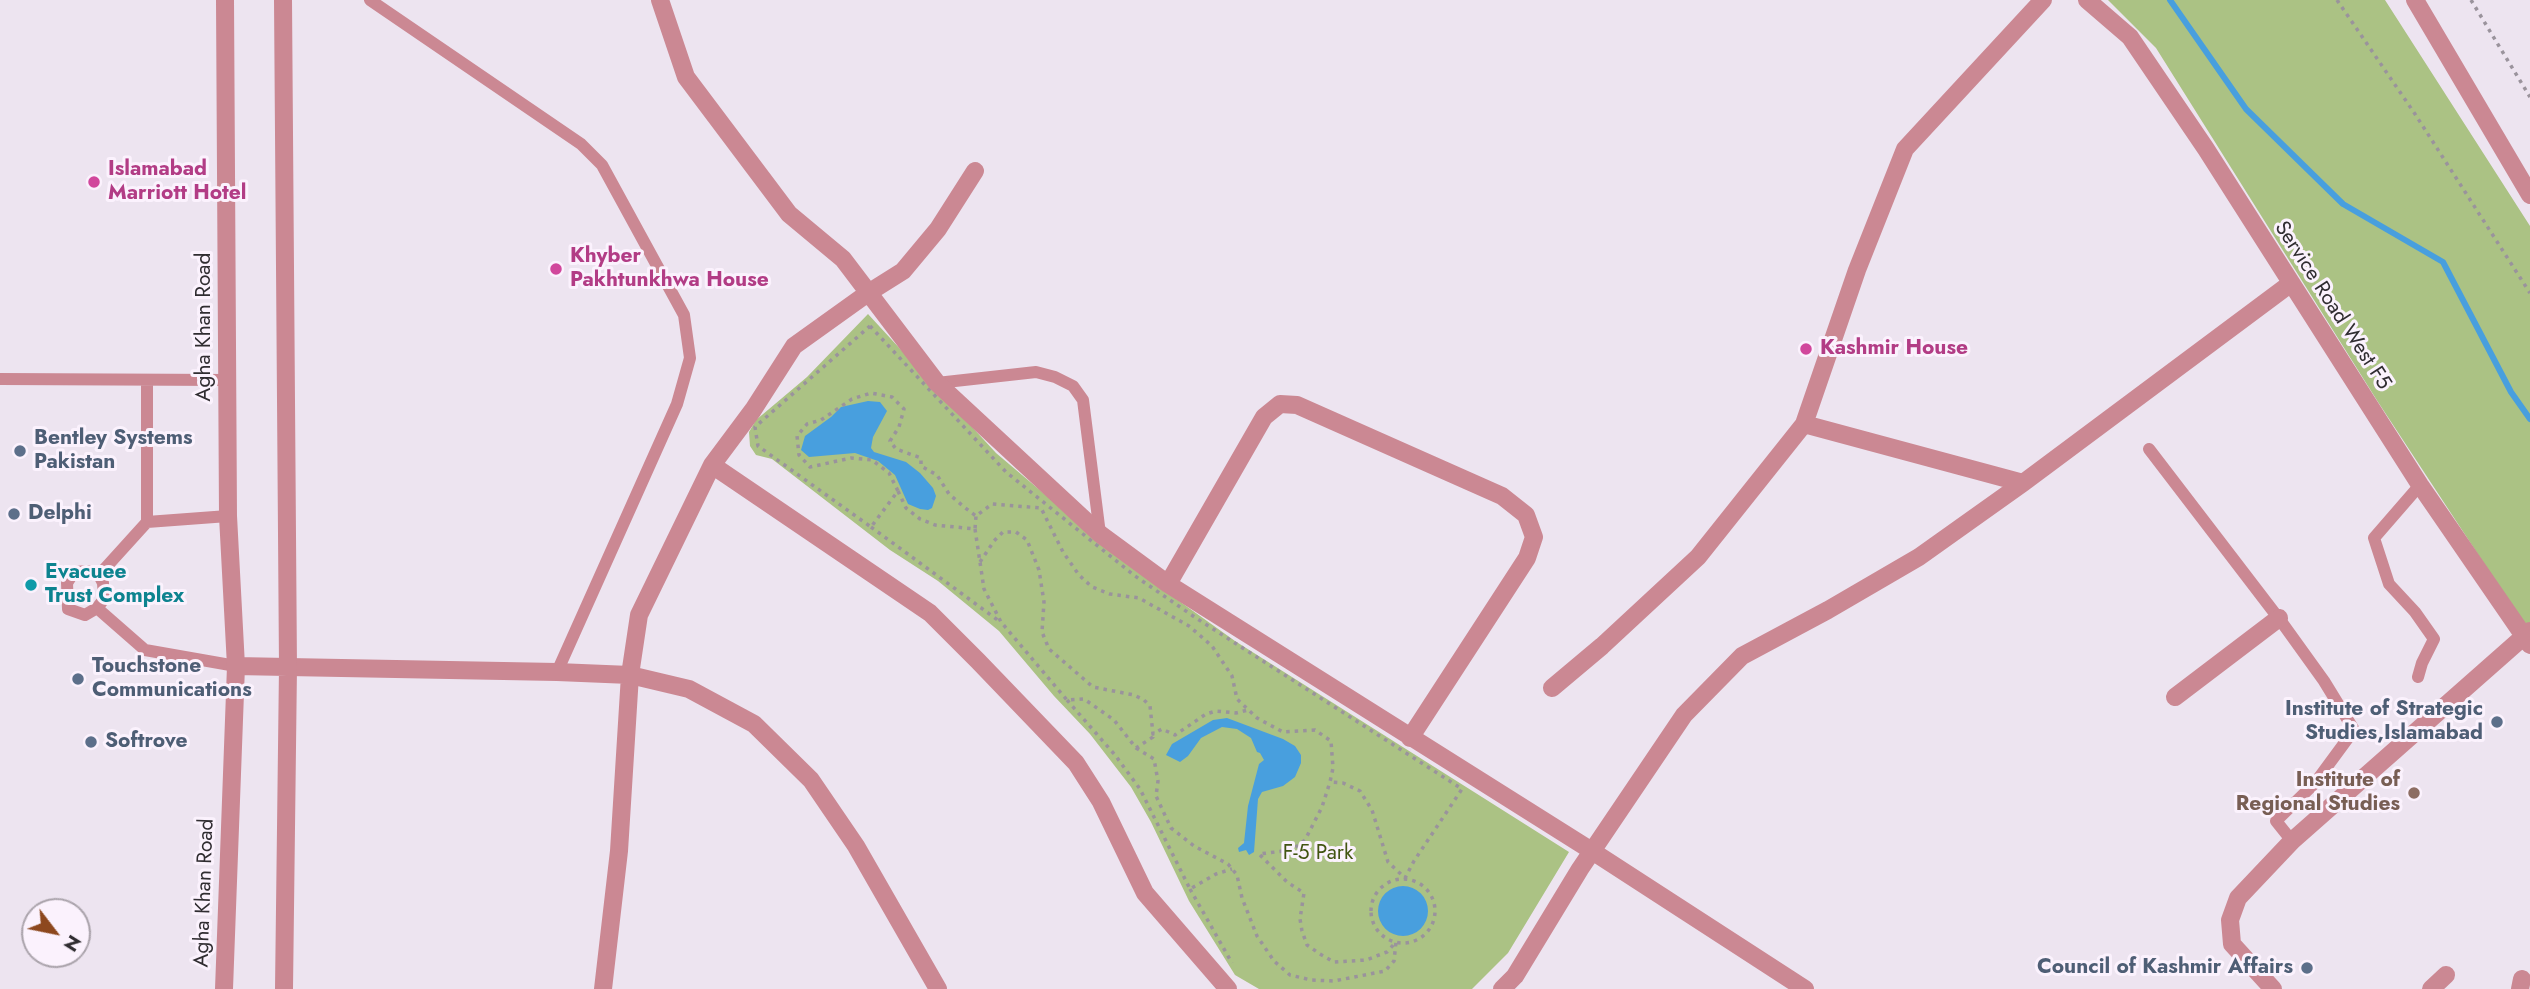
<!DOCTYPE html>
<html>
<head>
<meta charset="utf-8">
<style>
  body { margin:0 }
  #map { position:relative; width:2530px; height:989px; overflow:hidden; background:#ede4f0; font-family:Jost,sans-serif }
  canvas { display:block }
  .north { position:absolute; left:21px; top:898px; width:70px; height:70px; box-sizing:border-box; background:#fbf2fd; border:2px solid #aaa3ab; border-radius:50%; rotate:122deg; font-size:19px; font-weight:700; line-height:28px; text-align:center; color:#302d31 }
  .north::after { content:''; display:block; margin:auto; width:24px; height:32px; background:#8d481e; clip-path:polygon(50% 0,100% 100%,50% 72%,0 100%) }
</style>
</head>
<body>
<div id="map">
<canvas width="2530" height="989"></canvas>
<div class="north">N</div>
</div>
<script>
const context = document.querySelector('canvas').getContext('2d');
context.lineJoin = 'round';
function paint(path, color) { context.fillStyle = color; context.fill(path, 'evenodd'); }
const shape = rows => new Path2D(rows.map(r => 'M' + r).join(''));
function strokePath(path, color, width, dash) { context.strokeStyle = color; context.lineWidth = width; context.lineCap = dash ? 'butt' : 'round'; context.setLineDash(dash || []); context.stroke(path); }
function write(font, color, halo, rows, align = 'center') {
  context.font = font + ' Jost,sans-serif'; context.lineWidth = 6; context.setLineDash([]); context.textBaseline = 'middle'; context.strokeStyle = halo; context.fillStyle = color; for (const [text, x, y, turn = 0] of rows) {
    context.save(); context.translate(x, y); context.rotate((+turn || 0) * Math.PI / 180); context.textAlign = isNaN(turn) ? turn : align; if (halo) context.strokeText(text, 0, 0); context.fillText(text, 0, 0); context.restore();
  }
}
paint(shape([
  [2108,0,2385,0,2530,226,2530,639,2506,597,2378,402,2156,48],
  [868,314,996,453,1126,563,1235,641,1569,852,1508,953,1472,989,1259,989,1235,975,1189,901,1151,822,1131,787,1090,734,1054,696,999,631,938,581,890,550,772,459,756,455,750,446,749,432,756,420,807,377]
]), '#abc284');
paint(shape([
  [868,401,880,402,887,411,873,437,871,448,874,452,906,462,920,473,933,488,936,496,932,508,928,510,920,509,908,504,895,475,878,461,855,453,809,457,801,450,805,436,831,417,841,407],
  [1227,718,1283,739,1295,746,1301,755,1301,763,1295,777,1283,786,1262,792,1258,799,1254,852,1249,855,1246,850,1239,852,1238,848,1244,843,1248,806,1259,764,1264,760,1260,753,1257,752,1251,738,1237,729,1222,727,1201,738,1188,756,1180,762,1166,755,1172,744,1213,720],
  '1378 911a25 25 0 1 1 50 0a25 25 0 1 1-50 0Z'
]), '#489fde');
strokePath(shape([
  [2170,0,2246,109,2343,204,2443,262,2511,392,2530,419]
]), '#489fde', 6);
strokePath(shape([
  [2337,0,2415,114,2530,293],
  [2471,0,2530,97],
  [870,326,1006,472,1135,576,1196,618,1462,789,1414,861,1405,878,1388,862,1372,810,1360,791,1343,783,1330,782,1333,768,1331,741,1315,730,1283,732,1257,718,1237,699,1232,676,1212,646,1189,626,1139,598,1110,594,1092,587,1079,575,1063,552,1041,508,992,504,976,516,964,507,949,494,937,475,921,466,921,458,896,449,890,441,899,427,904,409,892,397,871,393,852,399,821,420,807,424,797,436,799,455,810,467,851,458,872,460,889,473,898,491,871,527,758,446,755,427,870,326],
  [898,491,906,508,920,519,935,525,975,529,976,516],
  [871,527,999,621],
  [975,529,984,589,1001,622,1067,700,1084,699,1114,720,1136,748,1153,737,1153,734],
  [980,562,994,541,1003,532,1016,532,1027,540,1039,570,1044,602,1042,632,1049,649,1093,687,1134,695,1144,700,1150,706,1153,734,1162,729,1175,735,1206,714,1216,711,1236,713,1248,710],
  [1067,700,1115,755,1140,789,1190,889,1216,874,1232,869],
  [1136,748,1154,759,1158,781,1156,796,1171,828,1194,846,1228,864,1237,875,1242,898,1257,936,1274,961,1290,975,1311,980,1334,981,1385,971,1394,961,1396,942,1387,952,1366,960,1334,962,1320,954,1307,945,1302,931,1300,919,1304,893,1287,882,1259,854,1292,850,1305,840,1322,807,1330,782],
  '1371 911a32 32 0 1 1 64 0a32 32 0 1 1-64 0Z',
  [1190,889,1232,963]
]), '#9a939c', 3.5, [3.5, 5]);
strokePath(shape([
  [370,0,581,144,602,165,684,315,690,358,677,404,557,672],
  [0,379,228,380],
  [147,380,147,522],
  [937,383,1036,372,1055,377,1073,386,1083,400,1100,534],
  [2149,449,2283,624,2324,681,2354,730,2315,783,2276,821,2292,841],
  [99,575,147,522,228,516],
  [97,608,104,599,103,583,99,575,89,571,74,572,67,583,68,609,85,615,97,608,145,650,236,666],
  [2418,677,2422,663,2434,639,2415,612,2389,584,2374,538,2420,485]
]), '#cb8893', 12);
strokePath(shape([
  [660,0,686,77,789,214,843,259,937,383,1100,534,1168,584,1592,851,1805,989],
  [2087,0,2130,37,2206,149,2420,485,2530,645],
  [1804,424,2023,483],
  [712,465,930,613,978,661,1076,763,1101,802,1145,893,1228,989],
  [1168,584,1264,417,1280,404,1297,405,1502,496,1526,515,1534,537,1527,558,1410,738],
  [288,667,557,672,630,675,689,689,754,724,811,780,856,846,938,989],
  [1552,688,1602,646,1698,557,1804,424,1857,270,1905,149,2043,0],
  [2175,697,2279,618],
  [603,989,619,851,630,675,639,615,712,465,753,410,794,346,868,293,903,271,938,229,975,171],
  [1502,989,1515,976,1580,869,1684,715,1742,656,1828,610,1919,557,2023,483,2290,284],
  [2273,989,2232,944,2230,920,2238,898,2292,841,2530,631],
  [2431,989,2446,975],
  [2520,989,2522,979]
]), '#cb8893', 18);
strokePath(shape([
  [283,0,288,667,284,989],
  [2415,0,2530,195],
  [236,666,288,667],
  [224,989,236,666,228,516,225,0]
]), '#cb8893', 18);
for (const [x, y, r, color] of [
  [94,182,7,"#d1479c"],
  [556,269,7,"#d1479c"],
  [1806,349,7,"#d1479c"],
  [20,451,7,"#5c6f8a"],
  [14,514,7,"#5c6f8a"],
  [31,585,7,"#0f9aa8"],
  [78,679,7,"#5c6f8a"],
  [2497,722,7,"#5c6f8a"],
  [91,742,7,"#5c6f8a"],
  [2414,793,7,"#8d6e63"],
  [2307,968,7,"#5c6f8a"]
]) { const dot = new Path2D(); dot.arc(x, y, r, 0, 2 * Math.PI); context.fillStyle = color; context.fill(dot); strokePath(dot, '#fbf2fd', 2.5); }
write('bold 21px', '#b23c85', '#fbf2fd', [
  ["Islamabad",108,170],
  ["Marriott Hotel",108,194],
  ["Khyber",570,257],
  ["Pakhtunkhwa House",570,281],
  ["Kashmir House",1820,349]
], 'left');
write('21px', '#302d31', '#fbf2fd', [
  ["Service Road West F5",2332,306,57],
  ["Agha Khan Road",205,327,-90],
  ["Agha Khan Road",205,893,-88]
]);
write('bold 21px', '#4e5e75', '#fbf2fd', [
  ["Bentley Systems",34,439],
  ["Pakistan",34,463],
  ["Delphi",28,514],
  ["Touchstone",92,667],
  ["Communications",92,691],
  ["Institute of Strategic",2483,710,"right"],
  ["Studies,Islamabad",2483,734,"right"],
  ["Softrove",105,742],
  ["Council of Kashmir Affairs",2293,968,"right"]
], 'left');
write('bold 21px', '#0d838f', '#fbf2fd', [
  ["Evacuee",45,573],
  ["Trust Complex",45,597]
], 'left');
write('bold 21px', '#785e54', '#fbf2fd', [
  ["Institute of",2400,781],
  ["Regional Studies",2400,805]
], 'right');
write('21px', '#425512', '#fbf2fd', [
  ["F-5 Park",1318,854]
]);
</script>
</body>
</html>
